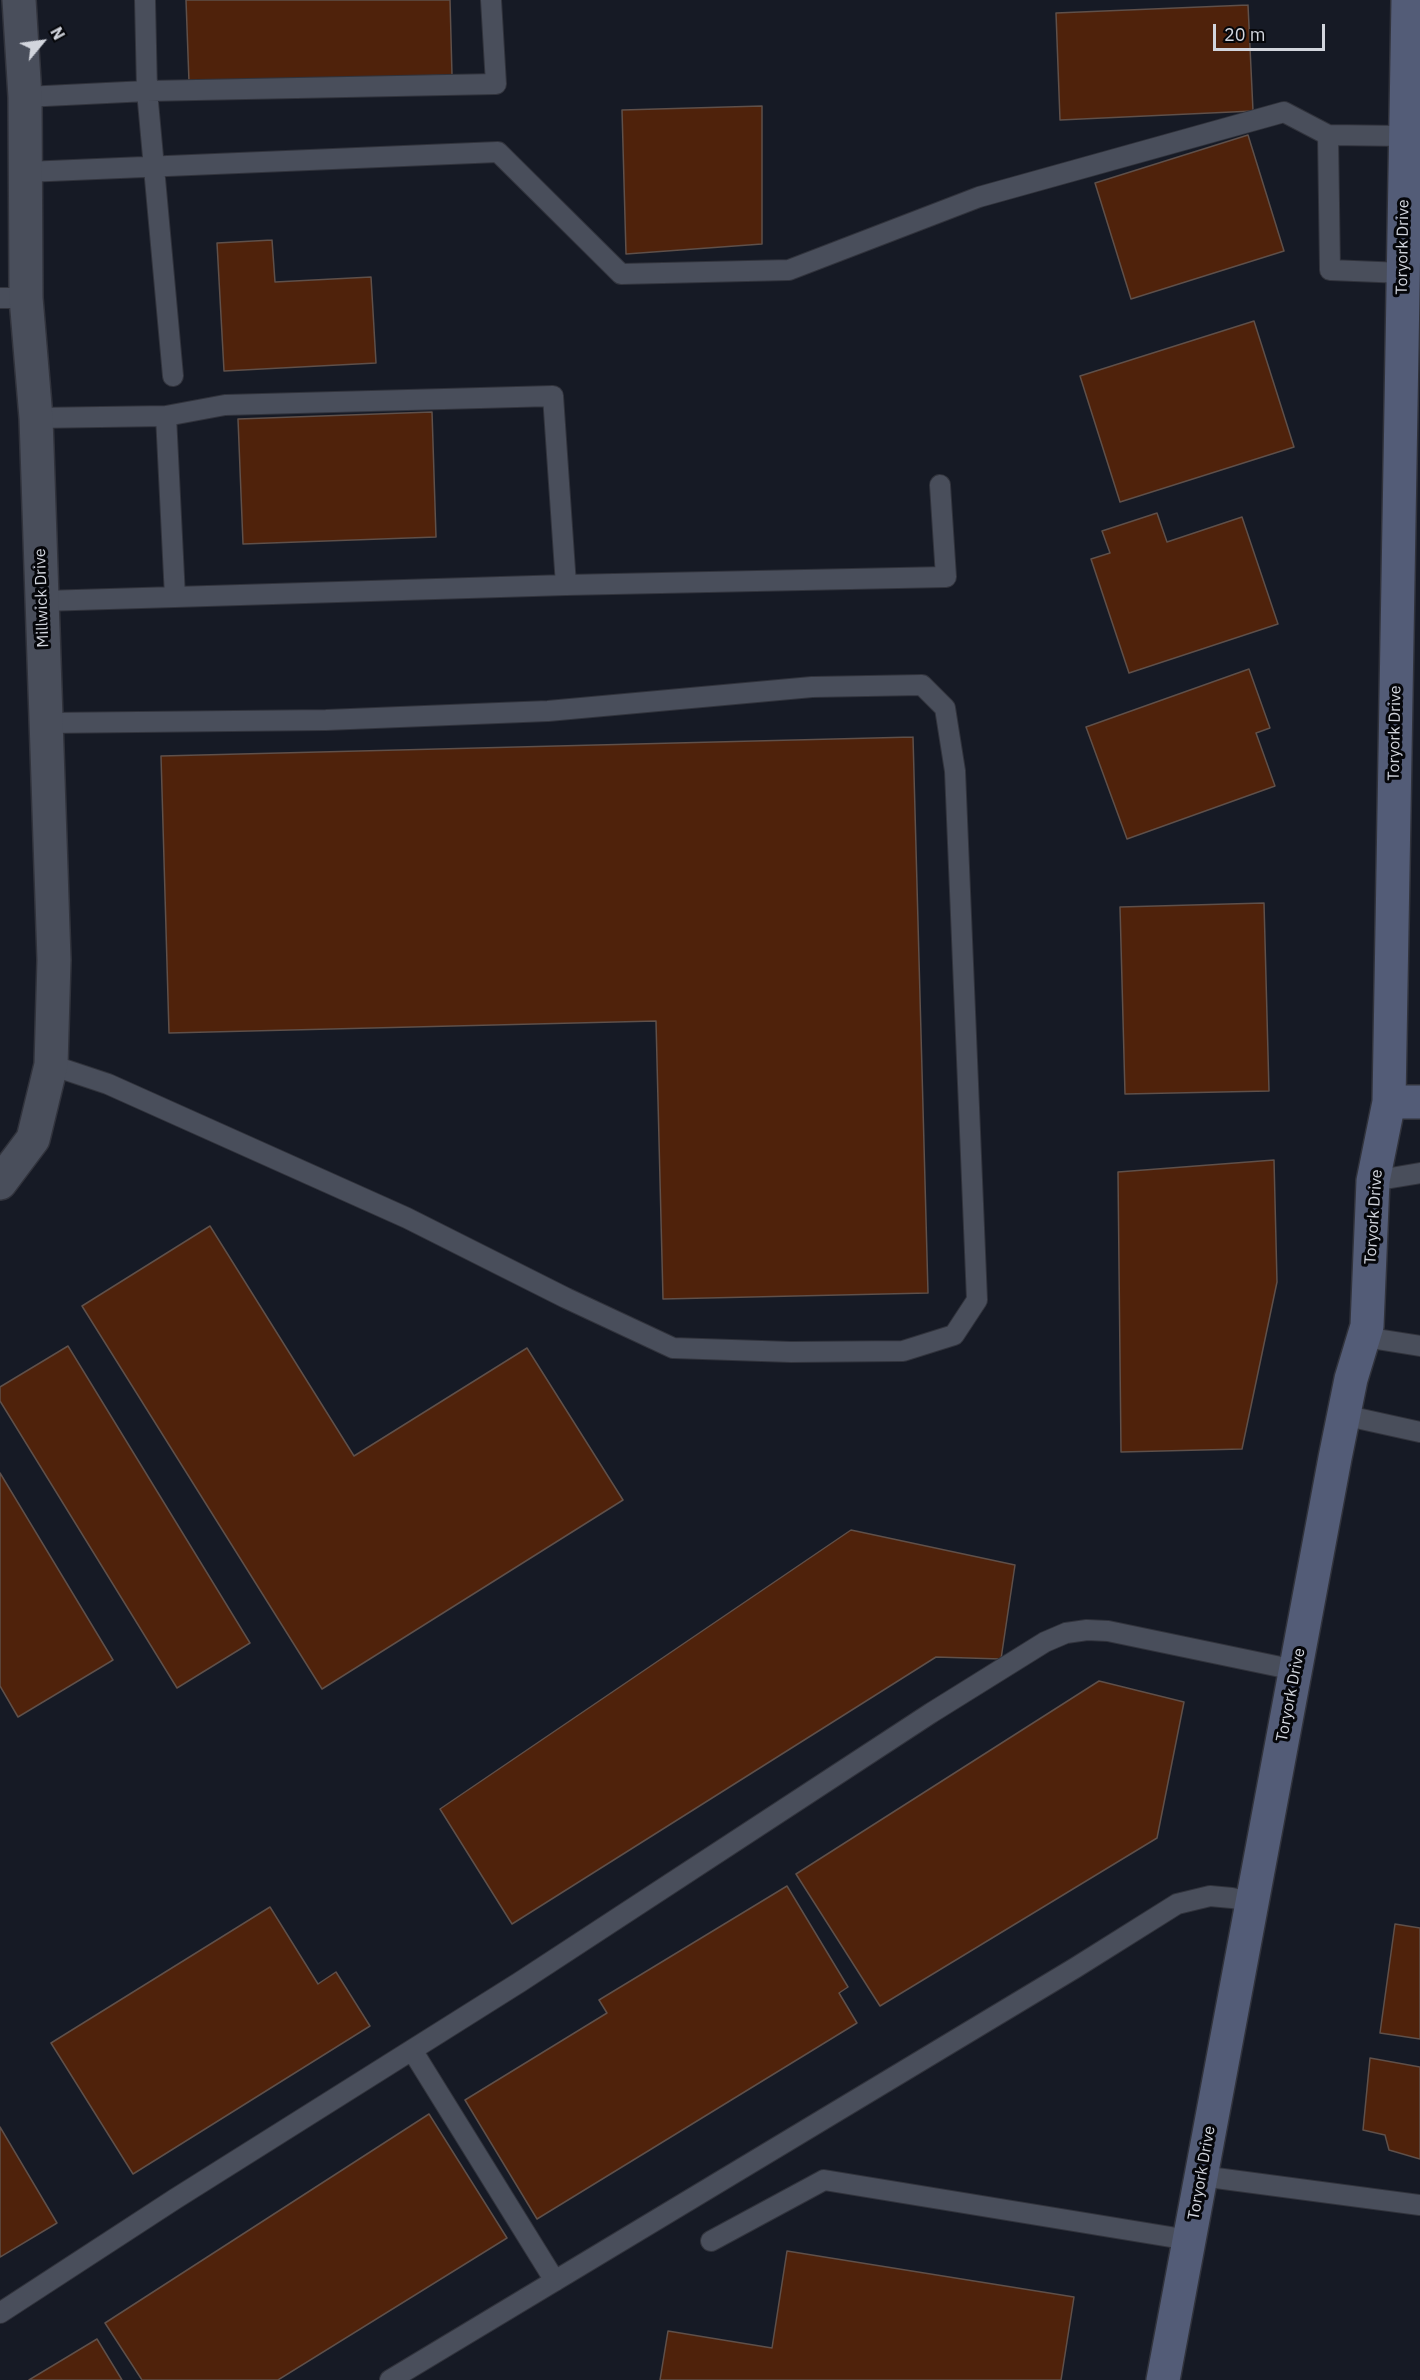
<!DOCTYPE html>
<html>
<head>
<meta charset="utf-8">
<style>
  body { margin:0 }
  #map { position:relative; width:1420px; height:2380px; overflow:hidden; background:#161a25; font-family:"IBM Plex Sans",sans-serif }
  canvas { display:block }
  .north { position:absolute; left:12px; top:12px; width:60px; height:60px; -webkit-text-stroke:4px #05060a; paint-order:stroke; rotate:61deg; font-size:16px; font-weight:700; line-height:24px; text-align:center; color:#d2d5dd }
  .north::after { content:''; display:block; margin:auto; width:21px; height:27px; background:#d2d5dd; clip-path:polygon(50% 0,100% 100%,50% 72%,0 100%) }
  .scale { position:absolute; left:1213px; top:24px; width:112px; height:27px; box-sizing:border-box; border:3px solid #d2d5dd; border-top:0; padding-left:8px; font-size:18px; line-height:21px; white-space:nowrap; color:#d2d5dd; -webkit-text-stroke:4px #05060a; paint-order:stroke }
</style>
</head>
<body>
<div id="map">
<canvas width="1420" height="2380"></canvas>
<div class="north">N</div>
<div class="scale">20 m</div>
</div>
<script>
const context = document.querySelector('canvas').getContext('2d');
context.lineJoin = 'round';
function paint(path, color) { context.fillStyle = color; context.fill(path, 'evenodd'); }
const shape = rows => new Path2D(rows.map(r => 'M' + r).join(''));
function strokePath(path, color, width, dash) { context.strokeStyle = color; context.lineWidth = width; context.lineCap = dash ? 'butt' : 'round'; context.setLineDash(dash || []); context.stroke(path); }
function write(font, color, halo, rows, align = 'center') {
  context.font = font + ' "IBM Plex Sans",sans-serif'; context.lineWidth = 6; context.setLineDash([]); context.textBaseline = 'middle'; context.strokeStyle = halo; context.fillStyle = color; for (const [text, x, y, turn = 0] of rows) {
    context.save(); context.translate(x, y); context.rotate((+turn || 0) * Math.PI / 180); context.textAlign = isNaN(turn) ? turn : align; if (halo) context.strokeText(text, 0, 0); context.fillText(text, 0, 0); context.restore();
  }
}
const building = shape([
  [186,0,450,0,452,75,189,82,186,0],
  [1248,5,1253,111,1060,120,1056,13,1248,5],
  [762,106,762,244,626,254,622,110,762,106],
  [1248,135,1284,251,1131,299,1095,183,1248,135],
  [272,240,275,282,371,277,376,363,224,371,217,243,272,240],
  [1254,321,1294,447,1120,502,1080,376,1254,321],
  [432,412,436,537,243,544,238,419,432,412],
  [1157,513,1167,542,1242,517,1278,624,1129,673,1091,559,1110,553,1102,531,1157,513],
  [1249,669,1270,728,1256,733,1275,786,1127,839,1086,727,1249,669],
  [913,737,928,1293,663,1299,656,1021,169,1033,161,756,913,737],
  [1264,903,1269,1091,1125,1094,1120,907,1264,903],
  [1274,1160,1277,1282,1242,1449,1121,1452,1118,1172,1274,1160],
  [210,1226,354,1456,527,1348,623,1500,322,1689,82,1306,210,1226],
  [68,1346,250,1643,177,1688,0,1401,0,1387,68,1346],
  [0,1473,113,1660,18,1717,0,1686,0,1473],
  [851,1530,1015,1565,1001,1659,936,1657,512,1924,440,1809,851,1530],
  [1099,1681,1184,1702,1157,1838,880,2006,796,1874,1099,1681],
  [787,1886,848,1987,839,1993,857,2023,537,2219,465,2100,607,2013,599,2000,787,1886],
  [270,1907,318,1984,336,1972,370,2026,133,2174,51,2043,270,1907],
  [1395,1924,1420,1928,1420,2039,1380,2033,1395,1924],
  [1370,2058,1420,2067,1420,2159,1389,2150,1385,2135,1363,2130,1370,2058],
  [429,2114,507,2238,278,2380,142,2380,105,2323,429,2114],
  [0,2127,57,2223,0,2257,0,2127],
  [787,2251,1074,2297,1061,2380,660,2380,668,2331,772,2348,787,2251],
  [97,2339,122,2380,29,2380,97,2339]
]);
paint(building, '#4f220b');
strokePath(building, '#5f504a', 1.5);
const lane = shape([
  [25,97,147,91,145,0],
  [26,172,498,152,621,274,789,270,979,197,1284,112,1328,135],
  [1403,273,1330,270,1328,135,1405,136],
  [0,298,26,298],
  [173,376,147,91,496,84,491,0],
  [166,416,225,405,553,396,566,585],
  [36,418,166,416,175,597,43,601],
  [175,597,566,585,946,577,940,485],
  [45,723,326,720,548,711,812,687,922,685,945,708,955,771,977,1300,954,1335,903,1351,791,1352,673,1348,566,1298,407,1218,108,1084,51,1065],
  [1373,1181,1420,1173],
  [1364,1337,1420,1346],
  [1343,1415,1420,1432],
  [412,2050,555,2281],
  [1201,2176,1420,2205],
  [711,2241,824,2180,1189,2240],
  [0,2313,175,2199,520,1982,931,1713,1045,1642,1066,1633,1087,1630,1108,1631,1295,1670],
  [390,2380,1075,1968,1177,1904,1210,1896,1232,1898,1252,1902]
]);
const street = shape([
  [0,1183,33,1139,51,1065,54,960,36,418,26,298,25,97,19,0]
]);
const secondary = shape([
  [1389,1102,1420,1102],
  [1163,2380,1335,1458,1351,1379,1367,1326,1373,1181,1389,1102,1408,0]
]);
strokePath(lane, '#31333c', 22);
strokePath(street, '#31333c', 36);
strokePath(secondary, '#31333c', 36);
strokePath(lane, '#494e5b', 20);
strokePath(street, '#494e5b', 33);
strokePath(secondary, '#535c77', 33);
write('16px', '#d2d5dd', '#05060a', [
  ["Toryork Drive",1403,247,-89],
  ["Millwick Drive",42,598,-92],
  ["Toryork Drive",1395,733,-89],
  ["Toryork Drive",1374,1217,-86],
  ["Toryork Drive",1291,1695,-79],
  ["Toryork Drive",1202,2173,-80]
]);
</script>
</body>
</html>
